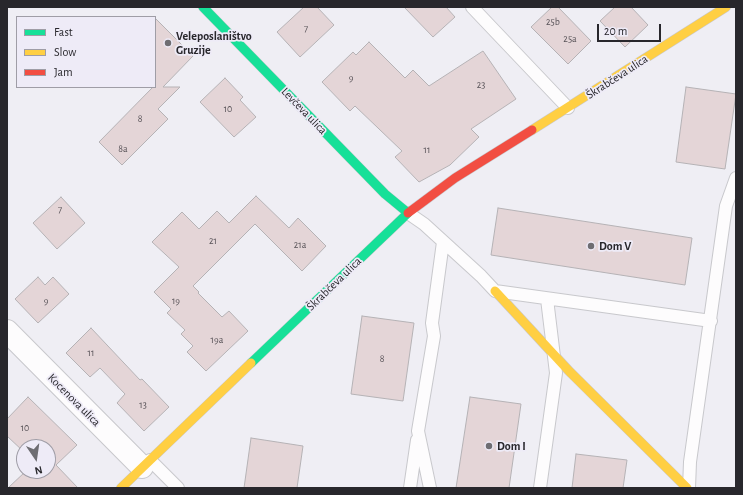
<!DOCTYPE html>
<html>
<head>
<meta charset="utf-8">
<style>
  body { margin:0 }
  #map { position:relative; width:743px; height:495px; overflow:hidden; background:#efeef4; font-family:"Alegreya Sans",sans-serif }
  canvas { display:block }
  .frame { position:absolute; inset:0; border:8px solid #28272c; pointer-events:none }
  .legend { position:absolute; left:16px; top:16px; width:140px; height:72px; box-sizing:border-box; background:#eeebf7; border:1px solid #9f9da6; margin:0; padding:5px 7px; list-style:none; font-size:12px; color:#28272c }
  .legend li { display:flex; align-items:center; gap:8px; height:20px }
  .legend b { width:20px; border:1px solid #9f9da6 }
  .north { position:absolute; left:16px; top:439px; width:40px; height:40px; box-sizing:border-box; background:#eeebf7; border:1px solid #9f9da6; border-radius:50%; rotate:167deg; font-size:11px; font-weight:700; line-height:16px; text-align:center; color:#28272c }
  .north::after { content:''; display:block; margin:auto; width:14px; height:18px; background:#6e6d72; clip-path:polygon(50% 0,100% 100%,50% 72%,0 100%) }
  .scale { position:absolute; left:597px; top:24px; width:64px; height:18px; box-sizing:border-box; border:2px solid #28272c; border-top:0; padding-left:5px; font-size:12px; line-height:14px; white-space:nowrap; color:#28272c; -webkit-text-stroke:3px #eeebf7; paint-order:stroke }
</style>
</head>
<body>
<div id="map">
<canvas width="743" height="495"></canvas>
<div class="frame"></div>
<ul class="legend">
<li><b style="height:5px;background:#16e098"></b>Fast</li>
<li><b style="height:5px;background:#ffcf43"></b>Slow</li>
<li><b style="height:5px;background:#f24e42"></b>Jam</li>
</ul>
<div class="north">N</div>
<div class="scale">20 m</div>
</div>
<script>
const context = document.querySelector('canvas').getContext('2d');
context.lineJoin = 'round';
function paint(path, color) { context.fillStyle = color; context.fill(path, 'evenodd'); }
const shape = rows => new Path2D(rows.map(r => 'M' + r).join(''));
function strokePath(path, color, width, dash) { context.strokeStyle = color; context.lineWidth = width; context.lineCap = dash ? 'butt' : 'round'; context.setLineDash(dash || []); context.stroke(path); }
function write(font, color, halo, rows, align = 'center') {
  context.font = font + ' "Alegreya Sans",sans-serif'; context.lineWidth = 3.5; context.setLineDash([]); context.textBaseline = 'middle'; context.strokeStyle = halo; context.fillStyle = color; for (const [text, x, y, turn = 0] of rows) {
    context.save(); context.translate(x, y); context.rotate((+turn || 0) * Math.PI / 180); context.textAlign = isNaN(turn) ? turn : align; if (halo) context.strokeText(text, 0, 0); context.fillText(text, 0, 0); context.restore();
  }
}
const building = shape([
  [304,7,317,7,334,25,300,57,277,32,304,7],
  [404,7,446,7,455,17,433,37,404,7],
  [552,7,558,7,591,41,568,64,531,27,552,7],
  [615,7,631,7,648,25,625,47,600,21,615,7],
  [155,18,193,56,163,87,180,87,158,109,168,119,122,165,99,142,153,87,155,87,155,18],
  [369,42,405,78,413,70,429,86,483,51,516,99,471,129,479,137,450,165,419,182,395,157,402,151,355,106,350,111,322,82,353,52,356,55,369,42],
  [225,78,243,97,240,100,256,117,234,137,200,102,225,78],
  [686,87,736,94,725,169,676,162,686,87],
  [256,196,289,228,298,218,326,246,302,271,255,224,193,286,199,292,198,293,222,317,229,311,248,331,206,371,187,352,193,346,181,334,185,330,167,313,171,309,154,292,179,267,152,242,182,212,199,229,217,211,229,223,256,196],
  [61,197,85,223,57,249,33,223,61,197],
  [498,208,692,238,685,285,491,255,498,208],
  [38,277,45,285,53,277,69,294,38,323,15,299,38,277],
  [362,316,414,323,403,401,351,394,362,316],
  [91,328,140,380,142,379,169,407,144,431,117,403,125,394,100,368,90,377,66,353,91,328],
  [28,397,77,445,56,465,78,488,8,488,26,471,48,471,48,447,24,447,24,452,7,436,7,419,28,397],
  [470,397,521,404,509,488,456,488,470,397],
  [251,438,303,446,297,488,244,488,251,438],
  [576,454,627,460,623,488,572,488,576,454]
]);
paint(building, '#e4d5d7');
strokePath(building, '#b5b2b5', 1);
const lane = shape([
  [472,7,568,108],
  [408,213,424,224,481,276,495,291,711,321],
  [150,460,178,488],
  [410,488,417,440],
  [430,488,418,431,434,336,432,323,443,242],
  [540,488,556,373,547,299],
  [689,488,690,462,726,206,736,178]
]);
const street = shape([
  [7,331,142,467]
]);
const fast = shape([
  [203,7,385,194,408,213],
  [251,363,408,213]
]);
const slow = shape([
  [532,130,726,7],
  [495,291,569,371,687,488],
  [121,488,251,363]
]);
const jam = shape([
  [408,213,455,178,532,130]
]);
strokePath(lane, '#c8c8cc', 14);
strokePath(street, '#c8c8cc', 24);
strokePath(fast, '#c8c8cc', 10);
strokePath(slow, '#c8c8cc', 10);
strokePath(jam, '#c8c8cc', 10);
strokePath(lane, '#fdfcfd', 12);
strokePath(street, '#fdfcfd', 22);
strokePath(fast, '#16e098', 9);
strokePath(slow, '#ffcf43', 9);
strokePath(jam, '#f24e42', 9);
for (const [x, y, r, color] of [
  [168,43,4,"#6e6d72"],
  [591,246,4,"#6e6d72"],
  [489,446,4,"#6e6d72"]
]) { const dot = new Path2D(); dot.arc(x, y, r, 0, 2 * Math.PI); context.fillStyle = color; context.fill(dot); strokePath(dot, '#eeebf7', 1.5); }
write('10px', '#575257', null, [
  ["25b",553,22],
  ["7",306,29],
  ["25a",570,39],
  ["9",351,78],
  ["23",481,85],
  ["10",228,109],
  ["8",140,119],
  ["8a",123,149],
  ["11",427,150],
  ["7",60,210],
  ["21",213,241],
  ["21a",300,245],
  ["9",46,301],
  ["19",176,301],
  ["19a",217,340],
  ["11",91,353],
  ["8",382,359],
  ["13",143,405],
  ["10",25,428]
]);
write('bold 12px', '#28272c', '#eeebf7', [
  ["Veleposlaništvo",176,36],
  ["Gruzije",176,50],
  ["Dom V",599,246],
  ["Dom I",497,446]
], 'left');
write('12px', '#28272c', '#eeebf7', [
  ["Škrabčeva ulica",617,77,-33],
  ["Levčeva ulica",304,111,46],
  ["Škrabčeva ulica",334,284,-44],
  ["Kocenova ulica",74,400,45]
]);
</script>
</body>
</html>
